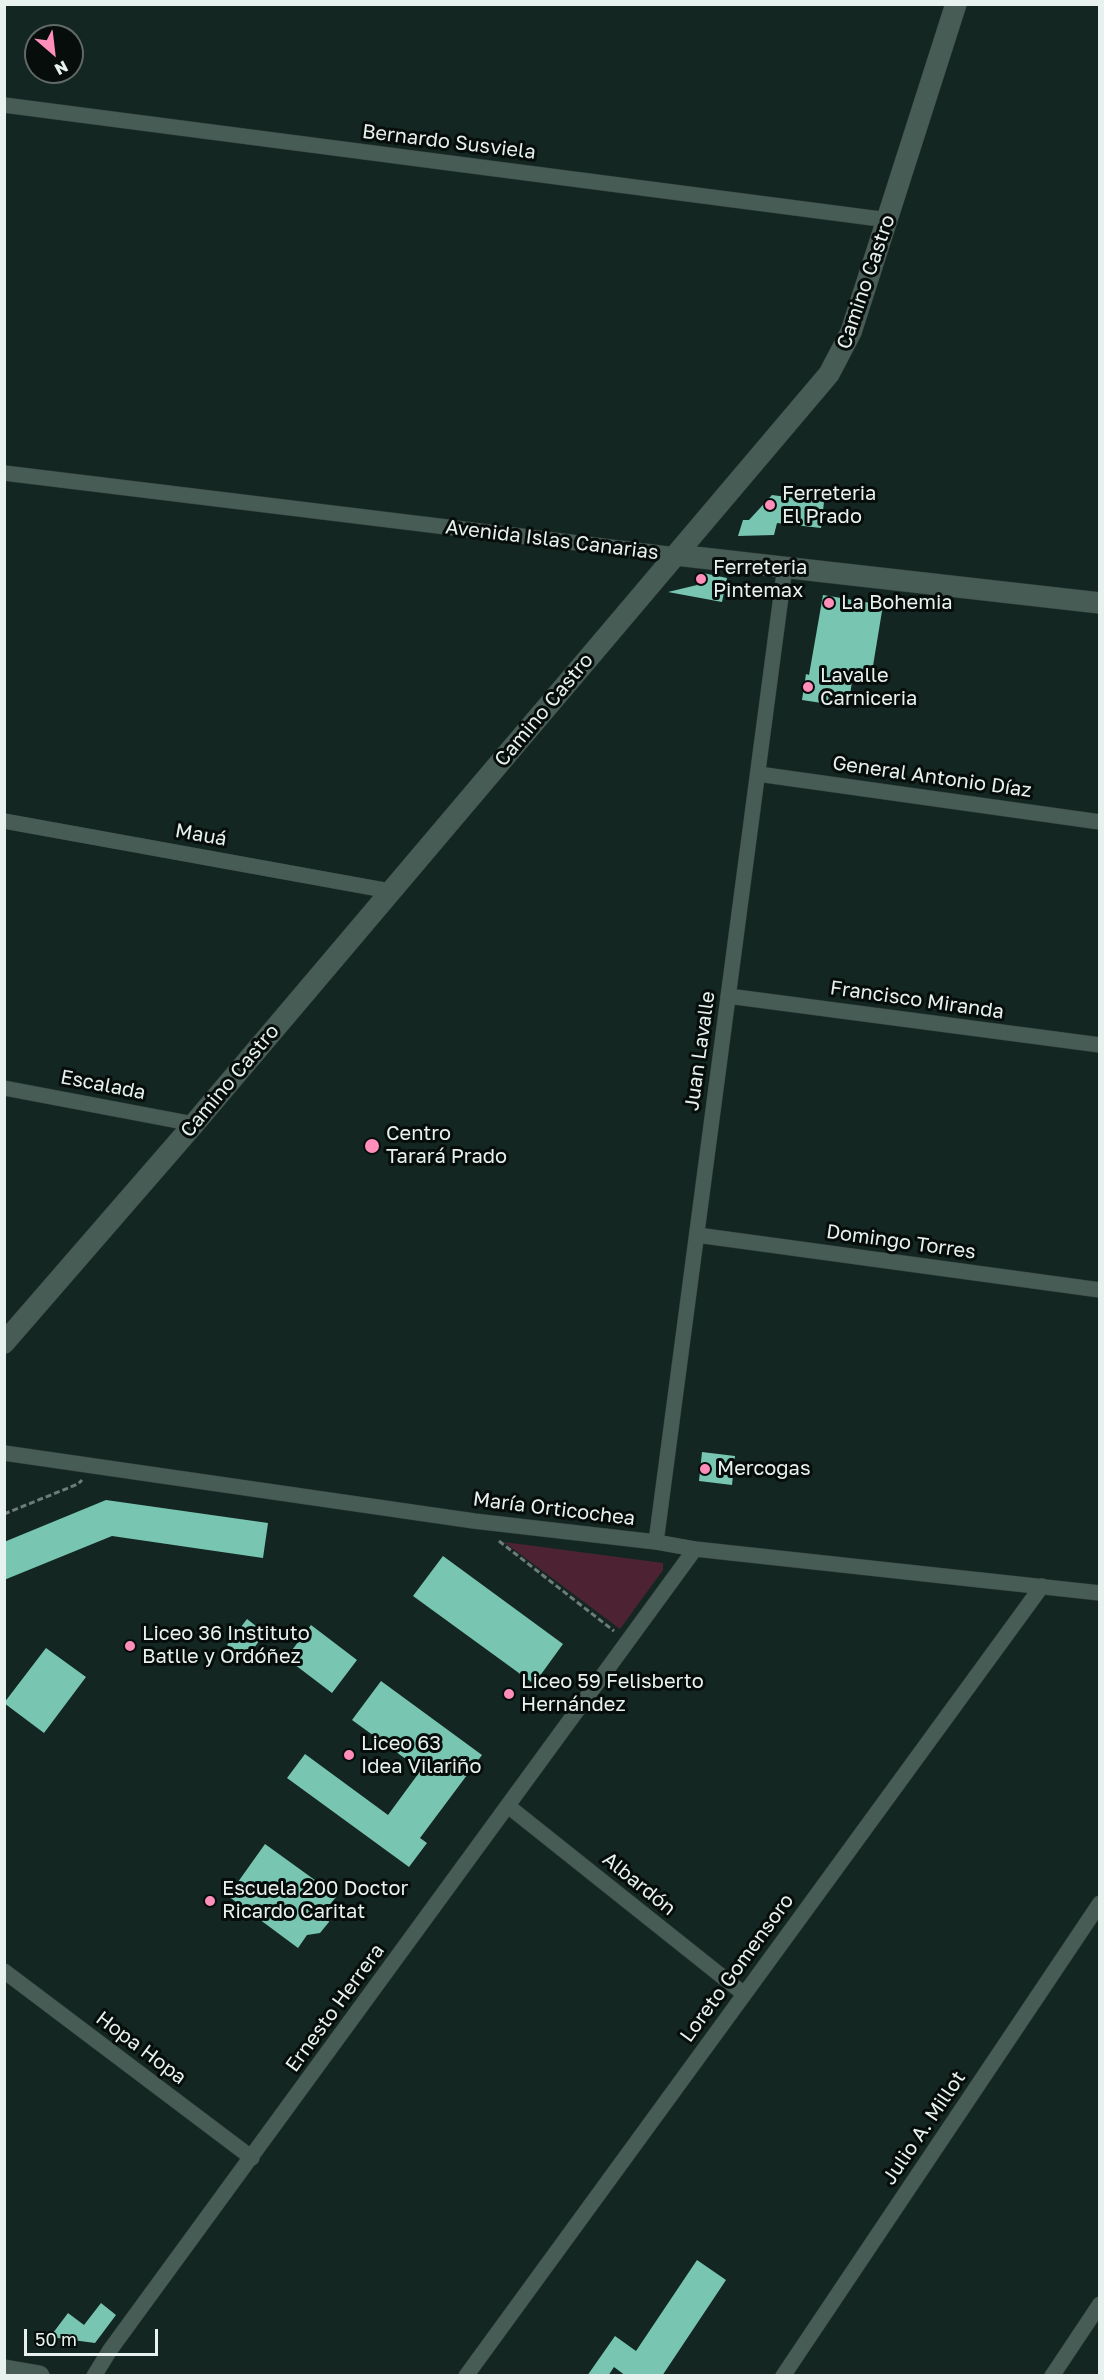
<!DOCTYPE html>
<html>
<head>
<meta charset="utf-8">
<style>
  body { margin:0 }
  #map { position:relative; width:1104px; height:2380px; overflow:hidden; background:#142621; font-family:"Golos Text",sans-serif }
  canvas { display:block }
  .frame { position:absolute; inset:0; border:6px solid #e7f2ee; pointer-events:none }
  .north { position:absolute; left:24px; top:24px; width:60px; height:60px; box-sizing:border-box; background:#060d0b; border:2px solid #606966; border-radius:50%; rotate:152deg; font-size:16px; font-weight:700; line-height:24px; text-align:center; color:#e7f2ee }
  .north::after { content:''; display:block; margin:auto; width:21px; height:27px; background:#ff8eba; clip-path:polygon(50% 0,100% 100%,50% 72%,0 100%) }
  .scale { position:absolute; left:24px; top:2329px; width:134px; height:27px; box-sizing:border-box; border:3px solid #e7f2ee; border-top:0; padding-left:8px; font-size:18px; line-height:21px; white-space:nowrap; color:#e7f2ee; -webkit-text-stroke:4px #060d0b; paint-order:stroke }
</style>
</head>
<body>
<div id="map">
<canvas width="1104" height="2380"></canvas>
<div class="frame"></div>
<div class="north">N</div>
<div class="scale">50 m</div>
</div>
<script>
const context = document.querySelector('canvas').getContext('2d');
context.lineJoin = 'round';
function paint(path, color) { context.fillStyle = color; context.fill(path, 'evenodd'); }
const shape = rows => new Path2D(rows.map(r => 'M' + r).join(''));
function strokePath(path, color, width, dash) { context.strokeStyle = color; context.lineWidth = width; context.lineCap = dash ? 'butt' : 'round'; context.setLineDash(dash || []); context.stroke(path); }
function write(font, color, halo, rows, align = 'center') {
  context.font = font + ' "Golos Text",sans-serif'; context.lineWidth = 6; context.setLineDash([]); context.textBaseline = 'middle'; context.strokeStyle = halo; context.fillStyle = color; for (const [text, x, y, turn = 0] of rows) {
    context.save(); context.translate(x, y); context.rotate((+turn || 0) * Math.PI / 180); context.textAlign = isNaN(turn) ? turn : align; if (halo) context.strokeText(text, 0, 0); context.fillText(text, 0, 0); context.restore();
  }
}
paint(shape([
  [504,1542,663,1563,663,1570,620,1629]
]), '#4d2334');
paint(shape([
  [772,495,824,502,821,528,777,523,774,535,738,536,743,520,749,520],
  [703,573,727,578,722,602,668,592,697,585,695,576],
  [823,595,883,605,872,672,854,669,848,707,802,700,806,674,809,675],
  [702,1452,735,1456,732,1485,699,1481],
  [106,1500,268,1523,263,1558,112,1536,4,1580,4,1542],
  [443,1556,563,1644,534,1684,413,1596],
  [247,1619,265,1633,246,1659,227,1645],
  [311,1625,357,1660,332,1693,286,1658],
  [46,1648,86,1677,44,1733,4,1703],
  [381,1681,482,1755,420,1838,427,1843,409,1867,287,1778,305,1754,388,1815,421,1770,352,1720],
  [265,1844,337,1896,326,1909,329,1922,320,1933,307,1935,298,1948,228,1896],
  [697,2260,726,2280,662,2376,626,2376,614,2367,608,2376,587,2376,615,2336,636,2351],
  [101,2303,116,2315,95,2343,50,2337,68,2313,84,2325]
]), '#78c6b1');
const street = shape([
  [4,105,888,220],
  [4,473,676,555],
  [758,774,1100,822],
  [4,821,390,891],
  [728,996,1100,1045],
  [4,1088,194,1124],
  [697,1235,1100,1290],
  [4,1453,474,1521,656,1542,695,1549,1100,1593],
  [656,1542,785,566],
  [508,1806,744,1994],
  [4,1971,252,2158],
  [94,2376,110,2350,695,1549],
  [466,2376,1042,1586],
  [783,2376,1100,1903],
  [1052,2376,1100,2304]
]);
const secondary = shape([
  [676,555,1100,603],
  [4,1343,194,1124,829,374,851,332,956,4],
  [4,2370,39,2376]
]);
strokePath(street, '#34413d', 16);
strokePath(secondary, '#34413d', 22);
strokePath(shape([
  [4,1514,78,1484,82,1480],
  [499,1541,614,1631]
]), '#6c7c77', 3, [6, 3]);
strokePath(street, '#485c56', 15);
strokePath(secondary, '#485c56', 21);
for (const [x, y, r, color] of [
  [770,505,6,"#ff8eba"],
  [701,579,6,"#ff8eba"],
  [829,603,6,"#ff8eba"],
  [808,687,6,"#ff8eba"],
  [372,1146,8,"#ff8eba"],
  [705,1469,6,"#ff8eba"],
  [130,1646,6,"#ff8eba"],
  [509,1694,6,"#ff8eba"],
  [349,1755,6,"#ff8eba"],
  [210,1901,6,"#ff8eba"]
]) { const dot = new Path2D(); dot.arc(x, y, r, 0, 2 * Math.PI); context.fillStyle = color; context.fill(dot); strokePath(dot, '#060d0b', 2); }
write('20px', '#e7f2ee', '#060d0b', [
  ["Bernardo Susviela",449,142,7],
  ["Camino Castro",866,282,-71],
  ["Avenida Islas Canarias",552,540,7],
  ["Camino Castro",544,710,-50],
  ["General Antonio Díaz",932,777,8],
  ["Mauá",201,835,10],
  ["Francisco Miranda",917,1000,8],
  ["Juan Lavalle",700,1051,-82],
  ["Camino Castro",230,1081,-50],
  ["Escalada",103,1085,11],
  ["Domingo Torres",901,1242,8],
  ["María Orticochea",554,1509,7],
  ["Albardón",639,1884,39],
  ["Loreto Gomensoro",737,1968,-54],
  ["Ernesto Herrera",335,2008,-54],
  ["Hopa Hopa",141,2048,37],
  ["Julio A. Millot",924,2128,-56]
]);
write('20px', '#e7f2ee', '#060d0b', [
  ["Ferreteria",782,494],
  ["El Prado",782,517],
  ["Ferreteria",713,568],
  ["Pintemax",713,591],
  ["La Bohemia",841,603],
  ["Lavalle",820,676],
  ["Carniceria",820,699],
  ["Centro",386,1134],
  ["Tarará Prado",386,1157],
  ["Mercogas",717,1469],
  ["Liceo 36 Instituto",142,1634],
  ["Batlle y Ordóñez",142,1657],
  ["Liceo 59 Felisberto",521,1682],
  ["Hernández",521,1705],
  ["Liceo 63",361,1744],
  ["Idea Vilariño",361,1767],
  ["Escuela 200 Doctor",222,1889],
  ["Ricardo Caritat",222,1912]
], 'left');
</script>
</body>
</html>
